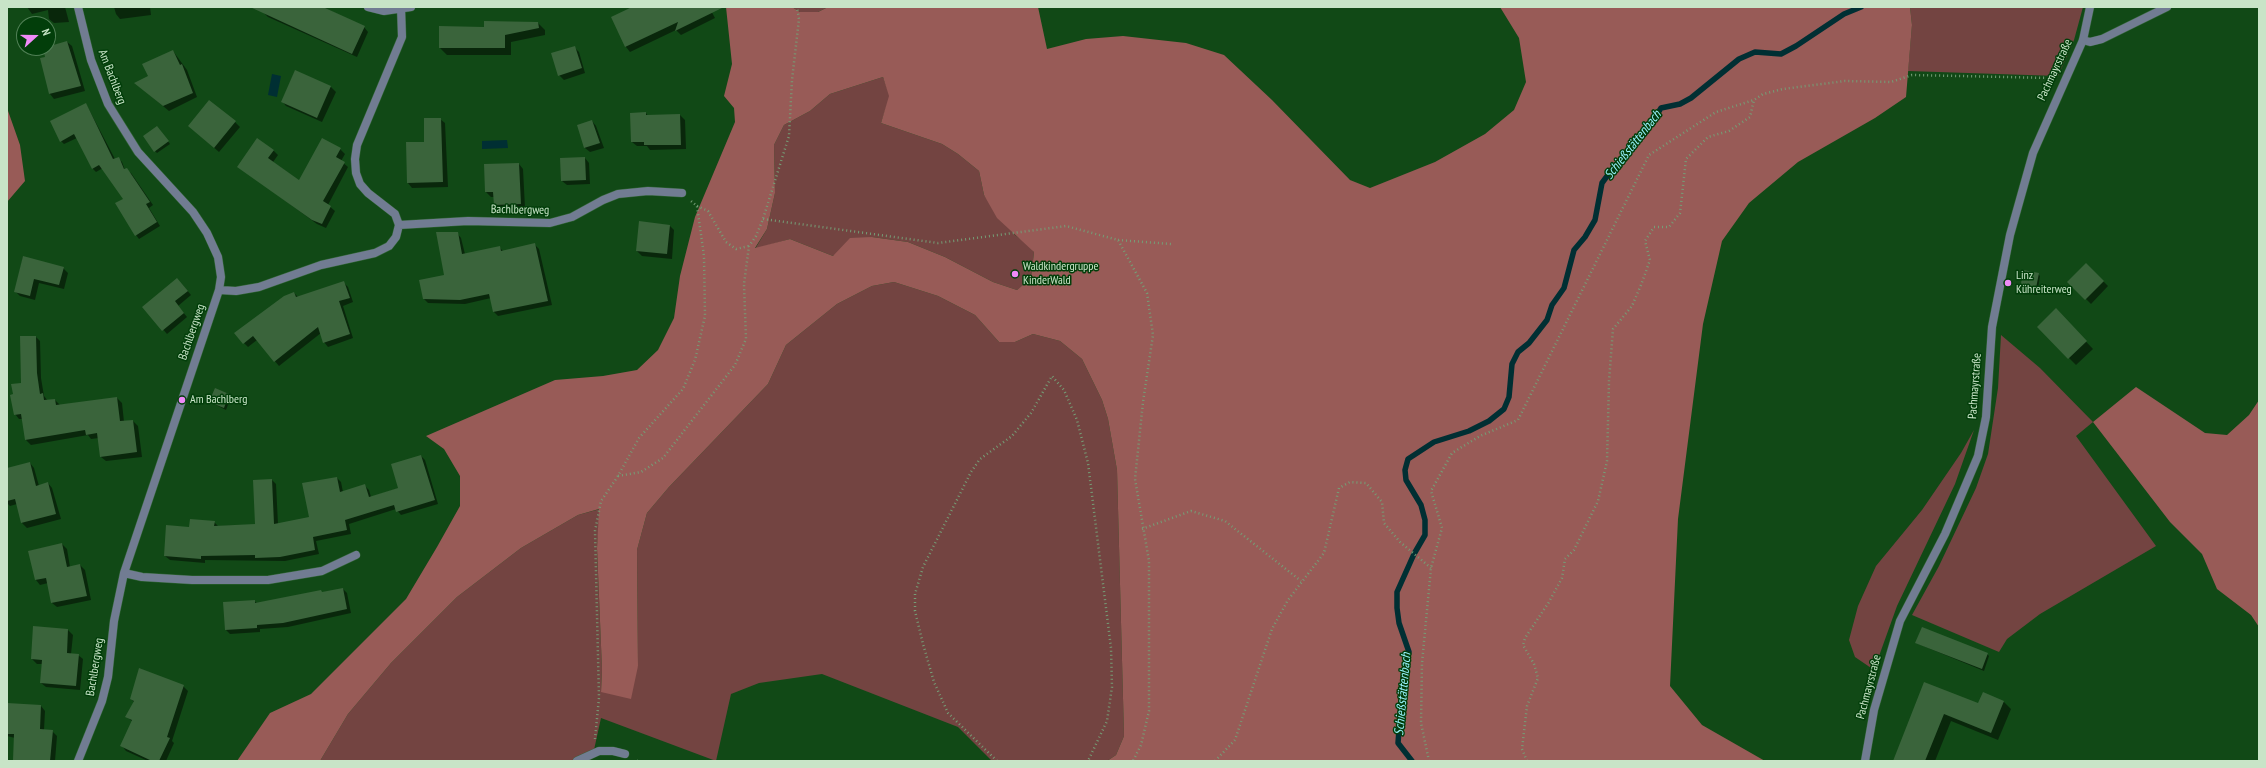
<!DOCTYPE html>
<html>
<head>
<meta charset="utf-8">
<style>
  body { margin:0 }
  #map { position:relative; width:2266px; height:768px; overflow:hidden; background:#114916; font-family:"PT Sans Narrow",sans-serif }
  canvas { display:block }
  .frame { position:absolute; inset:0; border:8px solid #c8e4c7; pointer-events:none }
  .north { position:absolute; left:16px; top:16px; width:40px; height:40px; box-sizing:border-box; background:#023e0a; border:1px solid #518056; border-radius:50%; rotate:69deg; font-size:11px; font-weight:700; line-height:16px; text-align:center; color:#c8e4c7 }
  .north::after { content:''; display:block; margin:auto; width:14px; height:18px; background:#ef8bf7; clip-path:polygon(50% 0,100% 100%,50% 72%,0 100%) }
</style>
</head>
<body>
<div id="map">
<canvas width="2266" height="768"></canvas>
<div class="frame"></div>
<div class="north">N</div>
</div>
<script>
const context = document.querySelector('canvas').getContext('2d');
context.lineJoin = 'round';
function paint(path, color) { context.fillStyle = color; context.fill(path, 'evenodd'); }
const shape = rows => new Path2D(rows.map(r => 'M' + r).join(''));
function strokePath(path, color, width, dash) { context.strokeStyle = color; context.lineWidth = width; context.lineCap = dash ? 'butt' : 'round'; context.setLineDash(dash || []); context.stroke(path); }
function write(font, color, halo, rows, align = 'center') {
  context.font = font + ' "PT Sans Narrow",sans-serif'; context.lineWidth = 3; context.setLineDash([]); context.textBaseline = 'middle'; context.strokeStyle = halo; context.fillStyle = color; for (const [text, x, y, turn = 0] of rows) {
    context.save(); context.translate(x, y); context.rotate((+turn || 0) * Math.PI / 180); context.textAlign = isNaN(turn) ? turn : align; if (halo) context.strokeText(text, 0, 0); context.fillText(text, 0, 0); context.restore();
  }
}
paint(shape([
  [792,7,828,7,818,12,800,12],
  [1910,7,2083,7,2074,40,2058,76,1908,71,1912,25],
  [883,77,890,96,881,123,942,144,958,154,979,171,984,195,1015,235,1030,246,1034,252,1031,279,1017,290,993,282,945,257,908,242,872,237,833,256,790,239,755,249,767,229,775,193,774,145,784,125,810,111,830,94],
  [894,282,938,296,975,315,999,342,1015,342,1033,334,1060,341,1082,359,1102,400,1108,419,1117,470,1124,736,1116,755,1107,761,992,761,958,727,822,674,759,683,731,694,716,761,601,718,592,759,586,761,320,761,348,714,391,663,457,597,521,548,578,515,600,509,597,548,602,670,601,692,638,666,637,550,647,513,669,487,768,384,786,345,837,304,872,286],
  [2001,335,2040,368,2093,422,2076,436,2156,546,2040,614,2007,639,1999,652,1912,615,1939,566,1976,488,1988,454,1998,388],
  [1974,430,1955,484,1897,606,1874,670,1855,657,1849,640,1858,606,1876,566,1922,510,1961,453]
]), '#734441');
paint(shape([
  [726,7,792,7,800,12,818,12,828,7,1038,7,1047,49,1086,39,1123,36,1186,43,1224,55,1272,100,1350,180,1370,188,1435,162,1485,134,1514,110,1526,82,1519,38,1500,7,1910,7,1912,25,1906,97,1875,118,1798,162,1749,203,1722,241,1703,324,1678,519,1670,686,1702,725,1765,761,1107,761,1116,755,1124,736,1117,470,1108,419,1102,400,1082,359,1060,341,1033,334,1015,342,999,342,975,315,938,296,894,282,872,286,837,304,786,345,768,384,669,487,647,513,637,550,638,666,631,699,601,692,602,670,597,548,599,509,578,515,521,548,457,597,391,663,348,714,320,761,237,761,270,713,311,694,406,599,437,547,460,506,460,476,444,449,426,436,555,380,603,376,637,370,658,350,674,318,680,276,695,217,735,122,734,108,724,96,732,64],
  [883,77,889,96,881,123,942,144,958,154,979,171,984,195,997,218,1034,252,1031,278,1017,290,993,282,945,257,908,242,872,237,850,238,833,256,790,239,755,248,767,229,775,193,774,145,784,125,810,111,830,94],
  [7,108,20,145,25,181,7,202],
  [2136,387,2205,433,2227,435,2249,415,2259,400,2259,627,2251,615,2217,589,2202,554,2170,522,2093,422]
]), '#985b57');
paint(shape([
  [272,74,281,76,277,97,268,95],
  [507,140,508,148,482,149,482,141]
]), '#002f33');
paint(shape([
  [27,7,65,7,69,22,54,23,49,19,48,10,32,14],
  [114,7,150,7,151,15,120,19,116,14],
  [266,7,323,7,364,27,368,32,357,57,268,17,263,12],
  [630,7,709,7,715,18,681,35,676,30,630,52,626,47,612,18,631,9],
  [538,23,545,30,545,35,511,42,511,55,447,55,440,48,485,28],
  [67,42,72,46,85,91,54,99,50,94,41,59,46,58,48,47],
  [574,47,579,52,585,73,564,80,559,75],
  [173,51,187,70,197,97,169,111,140,87],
  [295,71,331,87,336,92,322,122,286,106,282,101],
  [86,104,115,159,118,158,122,162,125,170,131,173,153,205,149,208,160,226,139,239,136,235,125,199,103,168,96,172,92,168,77,138,64,144,61,141],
  [646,113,648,116,680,115,685,120,686,149,650,150,647,146,637,146,632,142],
  [440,119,445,123,448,187,412,188,408,183,407,143,425,143],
  [592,121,596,126,604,148,590,152,585,148,578,125],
  [235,122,240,127,219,152,189,126],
  [159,129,170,144,157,153,155,151],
  [340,149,345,154,341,161,348,167,328,205,335,211,326,228,317,224,238,166,273,150,278,155,273,162,300,181],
  [585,158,589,163,590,184,567,185,562,181],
  [519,164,523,169,525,208,500,209,495,204,494,197,491,197,486,192],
  [670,226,674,230,672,259,642,256,637,251],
  [457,233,461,238,465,254,499,247,504,252,535,245,539,249,552,305,498,316,494,312,491,298,465,304,428,303,424,299,446,276],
  [23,257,63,268,68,273,64,289,39,283,35,300,20,296,15,291],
  [2086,264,2108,286,2091,304,2069,282],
  [2038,274,2040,276,2037,295,2023,292,2021,290],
  [181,283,191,295,178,306,187,317,167,334,144,307],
  [344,283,348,287,353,302,343,306,353,338,328,347,324,342,321,333,279,366,257,340,248,347,244,343,294,293,298,297],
  [2056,310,2093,349,2076,365,2038,327],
  [36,337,40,341,41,378,44,396,48,401,55,400,60,405,117,398,122,403,124,422,133,421,138,426,142,457,106,461,101,457,99,438,91,439,88,435,31,445,26,440,23,419,19,419,15,414,14,395,22,384],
  [229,395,231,397,226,410,210,402],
  [421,456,425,460,438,504,401,515,396,509,349,524,351,534,316,541,319,554,285,561,205,560,205,563,170,560,165,556,190,528,214,522,218,526,256,525,272,480,276,484,278,524,310,518,337,478,341,482,343,492,364,485,369,490,371,497,399,488],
  [30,463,34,468,39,486,48,483,52,488,61,519,27,528,22,523,17,504,10,506,7,503,7,469],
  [62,544,67,549,70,567,80,565,85,570,91,600,57,607,52,603,48,583,40,585,36,580,30,551],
  [343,589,347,593,351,613,288,627,260,629,260,632,230,634,226,630,254,601,257,603],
  [34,627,68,630,73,635,71,654,78,655,83,659,80,690,46,687,41,683,42,664,37,664,32,659],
  [1916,643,1987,654,1989,656,1984,671],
  [1925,683,1979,705,1983,694,2004,702,2011,709,1998,740,1951,721,1935,761,1894,761],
  [183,686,188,691,172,741,174,743,166,761,148,761,126,751,122,746,133,722,127,717,134,702,131,699],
  [7,704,41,706,45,711,44,730,52,731,57,736,55,761,16,761,14,759,15,738,7,736]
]), '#0007');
strokePath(shape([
  [1412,761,1398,743,1403,678,1409,652,1399,623,1397,608,1397,592,1414,554,1425,535,1425,520,1421,505,1406,480,1405,470,1408,459,1434,442,1469,431,1489,421,1504,409,1509,397,1512,364,1518,352,1529,343,1547,320,1552,305,1564,288,1574,250,1585,237,1595,220,1602,183,1613,168,1646,132,1661,108,1680,104,1691,98,1739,59,1755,52,1781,54,1796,46,1844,14,1861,7]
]), '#002f33', 5.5);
paint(shape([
  [250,7,323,7,365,26,352,54],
  [632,7,724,7,675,31,678,22,625,47,611,17],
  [484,21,538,22,539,28,505,35,505,48,439,48,439,26,484,27],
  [67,41,81,86,49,94,40,58,45,57,43,48],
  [575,46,582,68,558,76,551,53],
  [173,50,180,65,182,64,193,93,163,106,134,83,148,76,142,64],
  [295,70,331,86,317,118,281,102],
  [209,100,236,121,214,148,188,126],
  [86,103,113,159,119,157,124,169,127,168,150,202,146,204,157,222,135,236,115,203,123,199,99,165,92,169,74,134,60,142,50,121],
  [646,112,646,115,680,114,681,145,644,145,644,142,631,142,630,113],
  [424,118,441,118,443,182,407,183,406,142,424,142],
  [592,120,600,143,584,148,577,125],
  [157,126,169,141,154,152,143,136],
  [257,138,274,150,268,158,299,180,322,138,341,148,336,157,345,162,323,201,331,206,322,224,312,220,237,167],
  [585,157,586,180,561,181,560,158],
  [519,163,521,204,494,205,493,192,485,192,484,164],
  [639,221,670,225,667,254,636,251],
  [436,232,458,232,462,254,500,246,501,251,535,243,548,301,493,312,489,294,460,300,423,299,419,280,444,275],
  [23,256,64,267,59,285,34,279,30,296,14,292],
  [2086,263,2104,281,2085,300,2067,282],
  [2023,270,2039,273,2035,293,2020,290],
  [177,278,188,291,175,301,184,313,162,331,142,307],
  [344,281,350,298,339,301,350,334,323,343,318,327,274,362,253,336,243,344,234,333,284,296,294,292,296,297],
  [2056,308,2087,341,2068,359,2037,327],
  [20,336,36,336,37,373,40,394,43,393,44,400,55,399,56,405,117,397,120,421,133,420,137,452,100,457,97,433,86,435,85,430,25,440,21,414,14,415,10,395,13,394,11,384,21,383],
  [215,388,229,394,224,408,209,402],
  [421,455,435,500,396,512,394,505,345,520,347,530,313,537,315,550,280,557,255,558,255,555,201,556,201,559,164,556,166,525,189,527,190,519,215,521,214,526,255,524,253,480,272,479,274,524,309,517,302,483,337,477,340,492,365,484,369,497,398,488,391,464],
  [30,462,36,486,48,482,56,514,21,523,15,499,7,501,7,468],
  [62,543,67,567,80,564,87,596,51,603,46,578,35,580,28,551],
  [343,588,347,609,283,623,257,625,257,628,225,630,223,602,255,600,255,603,321,590,322,592],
  [33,626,68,629,67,653,79,654,76,686,40,683,42,660,31,659],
  [1922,627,1988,653,1982,669,1915,643],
  [139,668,184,685,167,737,170,738,159,761,152,761,120,746,132,720,125,717,134,701,130,699],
  [1924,682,1978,703,1983,692,2004,701,1991,733,1944,714,1925,761,1893,761],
  [7,703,41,705,40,729,53,730,50,761,13,760,14,734,7,734]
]), '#3a643b');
const minor = shape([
  [368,7,384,11,411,7],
  [2083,40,2090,42,2102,39,2167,7],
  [399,225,468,221,550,223,572,217,603,200,618,194,648,191,682,193],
  [219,290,236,291,259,287,321,265,375,253,389,246,396,237,399,225,395,214,368,193,360,184,356,173,355,159,357,145,402,37,401,7],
  [124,573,142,577,192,580,268,580,322,571,356,555],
  [78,761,102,701,108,677,114,621,124,573,219,290,221,277,218,257,207,233,193,212,138,152,108,104,91,60,78,7],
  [577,761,599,751,613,751,625,754]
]);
const tertiary = shape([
  [1865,761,1874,710,1900,621,1945,534,1978,456,1986,417,1992,327,2010,235,2033,153,2083,40,2090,7]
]);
strokePath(minor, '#326536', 9);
strokePath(tertiary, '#326536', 9);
strokePath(shape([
  [697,206,708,211,726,242,736,249,749,246],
  [763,219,938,243,1066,226,1118,240,1147,293,1153,335,1143,402,1135,479,1149,561,1149,711,1141,745,1133,761],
  [1118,240,1171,244],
  [618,476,641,472,663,458,735,365,746,339,744,284,749,246,756,236,763,219,789,136,792,80,799,19,797,7],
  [1142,529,1191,511,1225,521,1301,581],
  [595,739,599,698,595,531,601,501,618,476,639,438,683,389,695,360,705,316,704,256,697,206,691,201],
  [638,761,639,759],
  [997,761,948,713,934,682,923,644,915,611,915,594,923,567,971,472,980,459,1012,436,1031,413,1052,376,1064,390,1077,420,1088,463,1111,648,1112,687,1107,721,1088,761],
  [1215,761,1235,740,1272,629,1288,600,1324,553,1339,488,1350,482,1366,483,1382,502,1384,523,1400,542,1431,568],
  [1429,761,1421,723,1422,663,1431,568,1442,528,1431,491,1452,453,1480,436,1518,420,1649,155,1716,112,1754,100],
  [1527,761,1522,749,1527,706,1538,678,1534,664,1523,645,1525,638,1549,602,1562,578,1565,559,1574,550,1598,501,1607,461,1609,381,1613,329,1632,306,1641,285,1650,260,1645,241,1654,227,1669,227,1680,213,1686,159,1708,137,1729,131,1750,117,1754,100,1763,94,1783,89,1845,81,1891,82,1912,75,2052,78]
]), '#759d76', 2.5, [1, 3]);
strokePath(minor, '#717c92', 8);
strokePath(tertiary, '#717c92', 8);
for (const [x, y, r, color] of [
  [1015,274,4,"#ef8bf7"],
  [2008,283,4,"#ef8bf7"],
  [182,400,4,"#ef8bf7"]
]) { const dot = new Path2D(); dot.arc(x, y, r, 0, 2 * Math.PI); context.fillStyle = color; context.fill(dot); strokePath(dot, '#023e0a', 1.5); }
write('12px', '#c8e4c7', '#023e0a', [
  ["Pachmayrstraße",2055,70,-65],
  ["Am Bachlberg",112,77,69],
  ["Bachlbergweg",520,210,1],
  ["Bachlbergweg",192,332,-71],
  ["Pachmayrstraße",1975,386,-86],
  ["Bachlbergweg",95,667,-81],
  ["Pachmayrstraße",1869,687,-75]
]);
write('12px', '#c8e4c7', '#023e0a', [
  ["Waldkindergruppe",1023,267],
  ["KinderWald",1023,281],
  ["Linz",2016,276],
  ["Kühreiterweg",2016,290],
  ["Am Bachlberg",190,400]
], 'left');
write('italic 13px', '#96f2fc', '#023e0a', [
  ["Schießstättenbach",1633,145,-52],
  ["Schießstättenbach",1403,694,-85]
]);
</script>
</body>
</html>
